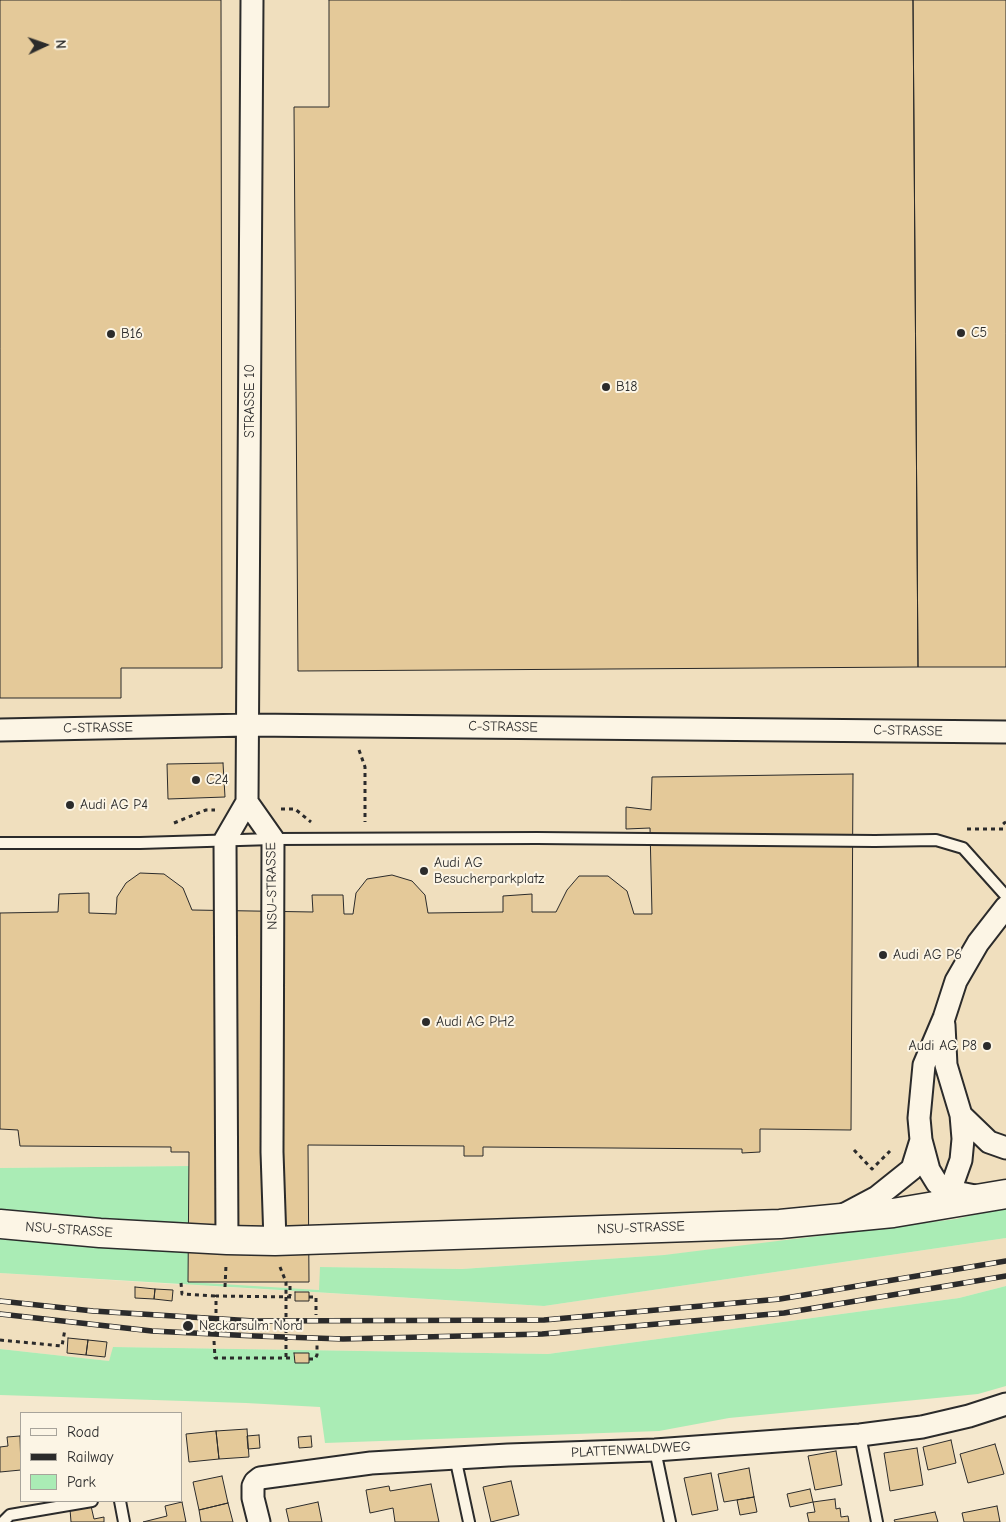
<!DOCTYPE html>
<html>
<head>
<meta charset="utf-8">
<style>
  body { margin:0 }
  #map { position:relative; width:1006px; height:1522px; overflow:hidden; background:#f5e8ce; font-family:"Comic Neue",sans-serif }
  canvas { display:block }
  .legend { position:absolute; left:20px; top:1412px; width:162px; height:90px; box-sizing:border-box; background:#fcf5e5; border:1px solid #a8a49b; margin:0; padding:6px 9px; list-style:none; font-size:15px; color:#2b2b2b }
  .legend li { display:flex; align-items:center; gap:10px; height:25px }
  .legend b { width:25px; border:1px solid #a8a49b }
  .north { position:absolute; left:20px; top:20px; width:50px; height:50px; -webkit-text-stroke:4px #fcf5e5; paint-order:stroke; rotate:87deg; font-size:14px; font-weight:700; line-height:20px; text-align:center; color:#2b2b2b }
  .north::after { content:''; display:block; margin:auto; width:18px; height:22px; background:#2b2b2b; clip-path:polygon(50% 0,100% 100%,50% 72%,0 100%) }
</style>
</head>
<body>
<div id="map">
<canvas width="1006" height="1522"></canvas>
<ul class="legend">
<li><b style="height:6px;background:#fcf5e5"></b>Road</li>
<li><b style="height:6px;background:#2b2b2b"></b>Railway</li>
<li><b style="height:14px;background:#aaecb5"></b>Park</li>
</ul>
<div class="north">N</div>
</div>
<script>
const context = document.querySelector('canvas').getContext('2d');
context.lineJoin = 'round';
function paint(path, color) { context.fillStyle = color; context.fill(path, 'evenodd'); }
const shape = rows => new Path2D(rows.map(r => 'M' + r).join(''));
function strokePath(path, color, width, dash) { context.strokeStyle = color; context.lineWidth = width; context.lineCap = dash ? 'butt' : 'round'; context.setLineDash(dash || []); context.stroke(path); }
function write(font, color, halo, rows, align = 'center') {
  context.font = font + ' "Comic Neue",sans-serif'; context.lineWidth = 4; context.setLineDash([]); context.textBaseline = 'middle'; context.strokeStyle = halo; context.fillStyle = color; for (const [text, x, y, turn = 0] of rows) {
    context.save(); context.translate(x, y); context.rotate((+turn || 0) * Math.PI / 180); context.textAlign = isNaN(turn) ? turn : align; if (halo) context.strokeText(text, 0, 0); context.fillText(text, 0, 0); context.restore();
  }
}
paint(shape([
  [0,0,1006,0,1006,1200,775,1243,664,1255,462,1269,321,1267,320,1290,193,1285,544,1306,1006,1238,1006,1286,959,1298,548,1354,114,1347,109,1361,0,1349,0,1273,186,1285,189,1166,0,1168]
]), '#f0dfbe');
paint(shape([
  [189,1166,189,1282,319,1290,320,1267,462,1269,664,1255,956,1219,1006,1207,1006,1238,544,1306,0,1273,0,1168],
  [1006,1286,1006,1386,978,1394,729,1418,659,1431,325,1443,320,1407,246,1403,0,1395,0,1349,109,1361,113,1347,548,1354,959,1298]
]), '#aaecb5');
const building = shape([
  [0,0,221,0,222,668,121,668,121,698,0,698,0,0],
  [329,0,913,0,918,667,298,671,294,107,329,107,329,0],
  [913,0,1006,0,1006,667,918,667,913,0],
  [223,763,225,797,168,799,167,764,223,763],
  [853,774,851,1130,760,1129,760,1152,742,1153,742,1149,483,1147,483,1156,464,1156,464,1146,308,1145,309,1282,188,1282,189,1152,171,1152,171,1147,20,1146,18,1130,0,1129,0,913,58,912,59,894,89,893,89,913,116,914,117,897,126,883,140,873,164,874,183,888,192,910,313,912,312,895,343,895,344,914,353,914,356,893,367,879,392,875,412,881,425,895,428,913,503,912,503,896,532,894,532,912,556,912,567,890,579,876,608,876,627,891,634,914,652,914,650,828,626,829,626,807,651,810,652,777,853,774],
  [135,1287,155,1289,154,1299,135,1298,135,1287],
  [155,1289,173,1290,172,1301,154,1299,155,1289],
  [295,1292,309,1292,309,1301,295,1301,295,1292],
  [68,1338,88,1340,86,1355,67,1353,68,1338],
  [88,1340,107,1342,105,1357,86,1355,88,1340],
  [294,1353,309,1353,309,1363,295,1363,294,1353],
  [247,1429,249,1457,219,1459,216,1431,247,1429],
  [216,1431,219,1459,189,1462,186,1434,216,1431],
  [259,1435,260,1448,248,1449,247,1436,259,1435],
  [20,1436,21,1470,0,1472,0,1447,8,1446,7,1437,20,1436],
  [311,1436,312,1447,299,1448,298,1437,311,1436],
  [951,1440,956,1463,928,1470,923,1447,951,1440],
  [995,1444,1004,1474,968,1483,960,1454,995,1444],
  [917,1448,923,1485,890,1491,884,1453,917,1448],
  [836,1451,842,1485,815,1490,808,1456,836,1451],
  [749,1468,754,1497,724,1502,718,1474,749,1468],
  [711,1473,718,1510,692,1515,684,1478,711,1473],
  [222,1476,228,1503,199,1510,193,1482,222,1476],
  [511,1481,519,1515,491,1522,483,1487,511,1481],
  [431,1484,439,1522,395,1522,393,1508,370,1513,366,1490,389,1486,390,1491,431,1484],
  [810,1489,813,1502,790,1507,787,1494,810,1489],
  [754,1497,757,1512,740,1515,737,1500,754,1497],
  [835,1499,836,1509,840,1508,841,1517,848,1516,849,1522,809,1522,807,1513,815,1512,813,1502,835,1499],
  [182,1502,186,1522,143,1522,167,1516,165,1506,182,1502],
  [318,1502,322,1522,289,1522,286,1509,318,1502],
  [228,1503,233,1522,201,1522,199,1510,228,1503],
  [91,1506,94,1519,104,1517,104,1522,71,1522,70,1509,91,1506],
  [997,1506,1000,1522,964,1522,962,1513,997,1506],
  [935,1512,938,1522,895,1522,894,1520,935,1512]
]);
paint(building, '#e4c999');
strokePath(building, '#2b2b2b', 1);
const service = shape([
  [0,843,140,843,273,839,537,838,875,841,936,840,963,848,1006,896],
  [860,1435,877,1522],
  [655,1450,670,1522],
  [455,1457,469,1522],
  [120,1501,124,1522],
  [3,1522,10,1515,92,1501]
]);
const minor = shape([
  [0,730,248,725,1006,732],
  [247,802,273,839,272,1152,275,1241],
  [961,1115,989,1142,1006,1148],
  [975,1196,950,1191,937,1183,929,1170,921,1140,919,1118,924,1065,944,1018,956,981,978,943,1006,907],
  [940,1198,950,1191,961,1160,963,1139,961,1115,946,1065,944,1025],
  [845,1214,877,1197,912,1169,921,1140],
  [227,1240,225,840,247,802,252,0],
  [259,1522,253,1498,253,1486,255,1482,260,1478,371,1463,508,1455,655,1450,860,1435,922,1427,969,1416,1006,1404]
]);
const secondary = shape([
  [0,1224,100,1233,227,1240,275,1241,780,1224,893,1213,1006,1194]
]);
strokePath(service, '#2b2b2b', 14);
strokePath(minor, '#2b2b2b', 25);
strokePath(secondary, '#2b2b2b', 31);
strokePath(shape([
  [359,750,365,767,365,822],
  [281,809,295,809,311,822],
  [1006,822,1004,823,1006,825],
  [174,823,206,810,215,810],
  [967,829,1006,829],
  [854,1150,872,1169,890,1151],
  [280,1267,286,1282,286,1297],
  [181,1283,182,1294,216,1296],
  [290,1286,290,1296,291,1296],
  [225,1287,226,1265],
  [309,1297,316,1297,316,1315],
  [216,1313,216,1296,295,1297],
  [0,1340,62,1346,65,1329],
  [214,1341,215,1358,295,1358],
  [309,1359,315,1359,317,1355,317,1345]
]), '#2b2b2b', 3, [4, 4]);
strokePath(service, '#fcf5e5', 10);
strokePath(minor, '#fcf5e5', 21);
strokePath(secondary, '#fcf5e5', 28);
const rail = shape([
  [0,1301,93,1311,254,1321,544,1320,780,1299,1006,1261],
  [0,1314,152,1331,255,1336,343,1339,542,1334,784,1313,1006,1276]
]);
strokePath(rail, '#2b2b2b', 5.5);
strokePath(rail, '#fcf5e5', 4, [11]);
strokePath(shape([
  [286,1297,286,1358]
]), '#2b2b2b', 3, [4, 4]);
for (const [x, y, r, color] of [
  [961,333,5,"#2b2b2b"],
  [111,334,5,"#2b2b2b"],
  [606,387,5,"#2b2b2b"],
  [196,780,5,"#2b2b2b"],
  [70,805,5,"#2b2b2b"],
  [424,871,5,"#2b2b2b"],
  [883,955,5,"#2b2b2b"],
  [426,1022,5,"#2b2b2b"],
  [987,1046,5,"#2b2b2b"],
  [188,1326,6,"#2b2b2b"]
]) { const dot = new Path2D(); dot.arc(x, y, r, 0, 2 * Math.PI); context.fillStyle = color; context.fill(dot); strokePath(dot, '#fcf5e5', 2); }
write('14px', '#2b2b2b', '#fcf5e5', [
  ["C5",971,333],
  ["B16",121,334],
  ["B18",616,387],
  ["C24",206,780],
  ["Audi AG P4",80,805],
  ["Audi AG",434,863],
  ["Besucherparkplatz",434,879],
  ["Audi AG P6",893,955],
  ["Audi AG PH2",436,1022],
  ["Audi AG P8",977,1046,"right"],
  ["Neckarsulm Nord",199,1326]
], 'left');
write('14px', '#2b2b2b', '#fcf5e5', [
  ["STRASSE 10",250,401,-90],
  ["C-STRASSE",503,727,1],
  ["C-STRASSE",98,728,-1],
  ["C-STRASSE",908,731,1],
  ["NSU-STRASSE",272,886,-91],
  ["NSU-STRASSE",641,1228,-2],
  ["NSU-STRASSE",69,1230,4],
  ["PLATTENWALDWEG",631,1450,-3]
]);
</script>
</body>
</html>
